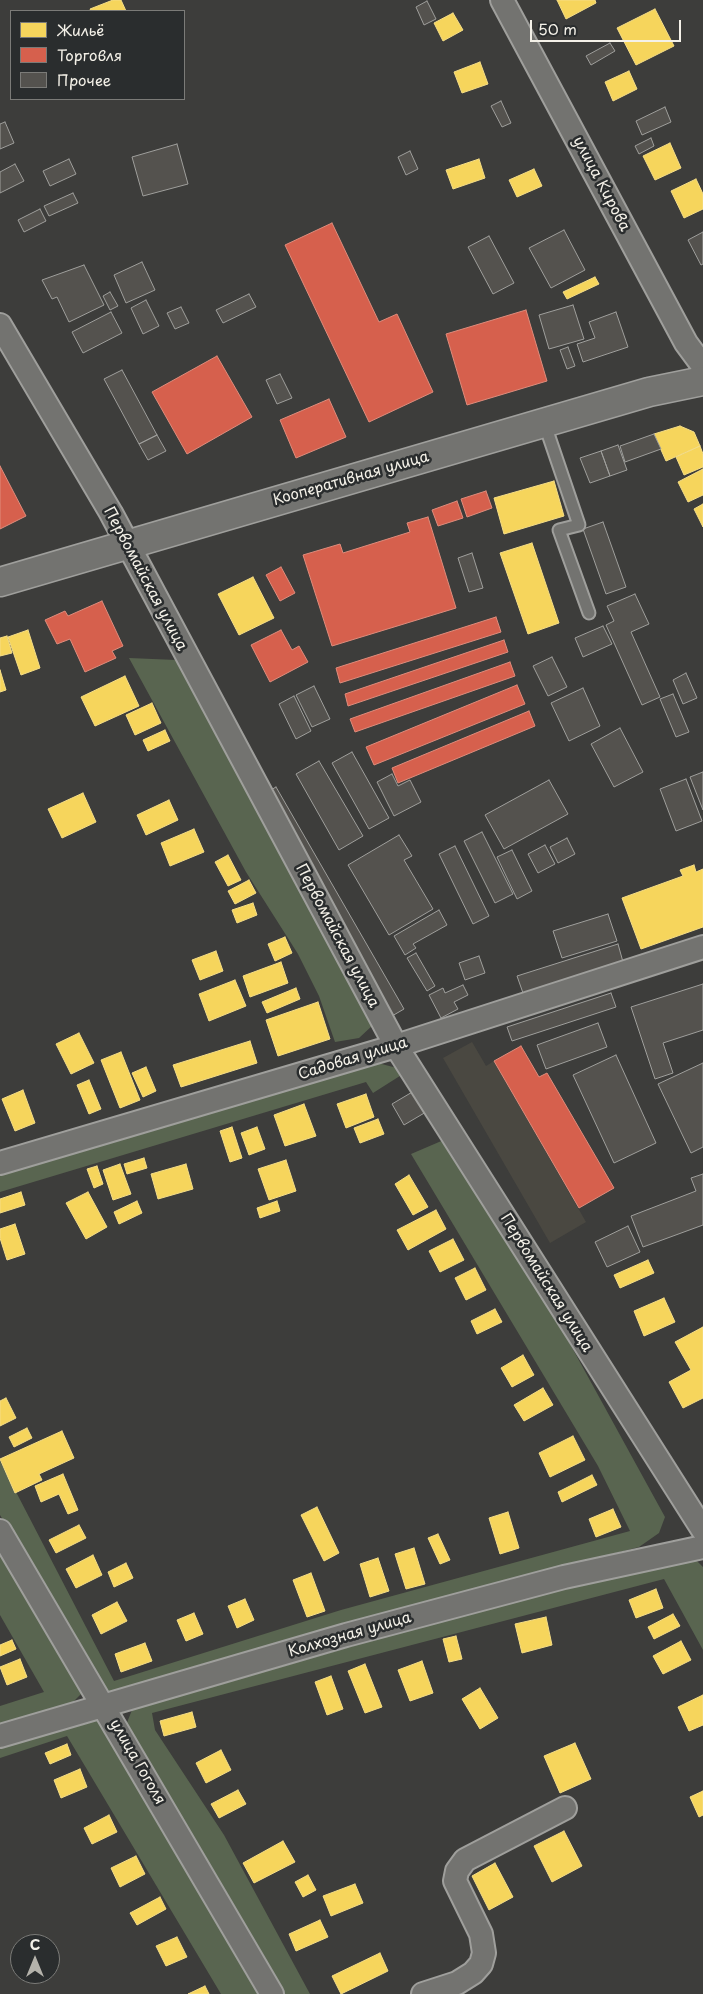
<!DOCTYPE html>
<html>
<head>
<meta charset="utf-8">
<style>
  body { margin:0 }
  #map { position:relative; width:703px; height:1994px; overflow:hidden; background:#3d3d3b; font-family:"Playpen Sans",sans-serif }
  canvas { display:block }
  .legend { position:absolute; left:10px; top:10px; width:175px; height:90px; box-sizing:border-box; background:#2a2d2e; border:1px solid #7b7b78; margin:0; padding:6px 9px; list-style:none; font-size:15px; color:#f4f1e8 }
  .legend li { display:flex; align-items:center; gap:10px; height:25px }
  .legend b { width:25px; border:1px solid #7b7b78 }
  .north { position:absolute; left:10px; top:1934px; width:50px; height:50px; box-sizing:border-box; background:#2a2d2e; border:1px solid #7b7b78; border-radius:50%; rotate:0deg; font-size:14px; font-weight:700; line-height:20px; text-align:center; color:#f4f1e8 }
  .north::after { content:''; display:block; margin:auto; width:18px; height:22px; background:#b4b2ab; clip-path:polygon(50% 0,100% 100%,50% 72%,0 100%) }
  .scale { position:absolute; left:530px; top:20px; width:151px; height:22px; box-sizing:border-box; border:2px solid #f4f1e8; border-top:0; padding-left:6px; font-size:15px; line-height:18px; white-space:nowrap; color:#f4f1e8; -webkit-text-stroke:4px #2a2d2e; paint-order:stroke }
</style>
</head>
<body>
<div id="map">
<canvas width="703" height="1994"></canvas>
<ul class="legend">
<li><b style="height:14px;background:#f6d55c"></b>Жильё</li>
<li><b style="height:14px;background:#d6604d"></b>Торговля</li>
<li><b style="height:14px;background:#54524e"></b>Прочее</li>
</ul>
<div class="north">С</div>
<div class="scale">50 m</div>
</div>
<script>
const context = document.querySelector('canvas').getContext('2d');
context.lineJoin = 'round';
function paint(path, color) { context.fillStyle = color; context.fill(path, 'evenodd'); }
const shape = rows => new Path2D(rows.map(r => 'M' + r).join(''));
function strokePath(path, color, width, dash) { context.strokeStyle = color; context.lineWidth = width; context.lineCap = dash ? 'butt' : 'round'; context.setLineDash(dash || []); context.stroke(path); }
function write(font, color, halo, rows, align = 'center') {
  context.font = font + ' "Playpen Sans",sans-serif'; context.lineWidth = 5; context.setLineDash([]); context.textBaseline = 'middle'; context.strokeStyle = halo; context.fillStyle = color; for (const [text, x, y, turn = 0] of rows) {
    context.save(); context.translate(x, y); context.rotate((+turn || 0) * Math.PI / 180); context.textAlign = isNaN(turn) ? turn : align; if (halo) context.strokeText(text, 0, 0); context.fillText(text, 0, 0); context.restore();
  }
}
paint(shape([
  [472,1042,486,1066,494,1061,586,1222,550,1243,443,1058]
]), '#4a4841');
paint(shape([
  [129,658,176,660,329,933,373,1025,359,1038,335,1042,319,996,298,954,246,872],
  [374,1062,397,1068,403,1074,373,1093,366,1082,0,1192,0,1174,308,1084],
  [446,1139,559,1324,665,1517,659,1533,639,1547,530,1575,120,1695,104,1691,0,1515,0,1461,114,1681,341,1610,630,1531,598,1466,411,1154],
  [0,1548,84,1691,70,1705,0,1725,0,1706,44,1692,0,1615],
  [692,1556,703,1567,703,1650,664,1579,152,1713,155,1730,224,1835,310,1994,279,1994,126,1725,132,1710,522,1597],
  [100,1717,260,1994,221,1994,67,1736,0,1758,0,1746]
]), '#596550');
const homes = shape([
  [113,0,121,0,126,11,91,11,90,9,113,0],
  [557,0,595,0,596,3,566,19,557,0],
  [655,9,674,46,636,65,617,28,655,9],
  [453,13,463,30,443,41,434,23,453,13],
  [480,62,488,84,462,93,454,72,480,62],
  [629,71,637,89,613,101,605,82,629,71],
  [670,143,681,168,655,180,643,156,670,143],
  [479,159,485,178,453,189,446,170,479,159],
  [534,169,542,186,517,197,509,180,534,169],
  [696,179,703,194,703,209,684,218,671,191,696,179],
  [595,277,599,284,567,299,563,292,595,277],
  [680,426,694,432,700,446,666,461,654,434,680,426],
  [700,446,703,454,703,467,684,475,676,457,700,446],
  [703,469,703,495,688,502,678,482,703,469],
  [554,481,564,516,504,534,494,498,554,481],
  [703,504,703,527,694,509,703,504],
  [532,543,559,623,528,634,500,553,532,543],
  [253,577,274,618,239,635,218,594,253,577],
  [28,630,40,668,21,675,8,637,28,630],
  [7,636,12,653,0,656,0,638,7,636],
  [0,670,6,690,0,692,0,670],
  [125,676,139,706,95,726,81,697,125,676],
  [152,703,161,723,135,735,126,715,152,703],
  [165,730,170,741,148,751,143,740,165,730],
  [83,793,96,822,62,838,48,809,83,793],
  [169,800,178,820,146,835,137,815,169,800],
  [194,829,204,852,170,866,161,843,194,829],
  [228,855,241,880,228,886,215,862,228,855],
  [694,865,696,872,703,869,703,927,641,949,622,898,683,876,680,870,694,865],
  [249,880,256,893,235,904,228,891,249,880],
  [253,903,257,915,237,923,232,910,253,903],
  [285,937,292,953,275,961,268,944,285,937],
  [216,951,223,971,200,980,192,960,216,951],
  [281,962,288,983,250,997,243,976,281,962],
  [235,980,246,1006,209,1021,199,994,235,980],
  [296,988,300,999,267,1013,262,1002,296,988],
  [318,1002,330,1039,278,1056,266,1020,318,1002],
  [79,1033,94,1063,71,1074,56,1044,79,1033],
  [250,1041,257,1063,181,1087,173,1065,250,1041],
  [121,1052,140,1100,120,1108,101,1060,121,1052],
  [146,1067,156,1091,143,1097,132,1073,146,1067],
  [89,1080,101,1109,89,1114,77,1085,89,1080],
  [23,1090,35,1123,15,1131,2,1099,23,1090],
  [366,1094,374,1117,346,1128,337,1104,366,1094],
  [304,1104,316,1136,285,1146,274,1115,304,1104],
  [378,1119,384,1134,360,1143,354,1128,378,1119],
  [232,1127,242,1158,230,1162,220,1131,232,1127],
  [257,1127,265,1149,249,1155,241,1133,257,1127],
  [144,1158,147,1168,127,1174,124,1164,144,1158],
  [286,1160,296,1191,269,1200,258,1169,286,1160],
  [120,1164,131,1194,113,1200,103,1170,120,1164],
  [186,1164,193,1189,158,1199,151,1174,186,1164],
  [97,1166,103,1184,94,1188,87,1169,97,1166],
  [409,1175,428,1207,413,1215,395,1184,409,1175],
  [21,1192,25,1205,0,1213,0,1199,21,1192],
  [88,1192,107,1227,86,1239,66,1203,88,1192],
  [137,1201,142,1213,119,1224,114,1212,137,1201],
  [277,1201,280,1211,260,1218,257,1208,277,1201],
  [436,1210,446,1229,408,1250,397,1230,436,1210],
  [15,1224,25,1254,7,1260,0,1238,0,1229,15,1224],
  [453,1239,464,1260,440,1272,429,1251,453,1239],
  [648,1260,654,1273,620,1288,614,1275,648,1260],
  [475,1268,486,1290,466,1300,455,1278,475,1268],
  [664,1298,675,1322,644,1336,634,1311,664,1298],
  [495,1309,502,1322,477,1334,471,1321,495,1309],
  [703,1327,703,1398,683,1408,669,1382,691,1370,675,1342,703,1327],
  [523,1355,534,1375,512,1387,501,1368,523,1355],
  [543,1388,553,1405,524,1421,514,1405,543,1388],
  [6,1398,16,1418,0,1426,0,1401,6,1398],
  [27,1428,32,1438,14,1447,9,1437,27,1428],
  [62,1431,74,1458,39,1474,42,1480,15,1493,0,1459,62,1431],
  [573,1436,585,1460,550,1477,539,1453,573,1436],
  [63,1474,78,1510,68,1514,59,1494,41,1502,35,1486,63,1474],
  [592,1475,597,1485,562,1502,558,1492,592,1475],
  [317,1507,339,1553,324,1561,301,1515,317,1507],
  [613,1509,621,1527,596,1537,589,1519,613,1509],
  [508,1512,519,1548,500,1554,489,1518,508,1512],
  [79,1525,86,1538,56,1553,49,1540,79,1525],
  [438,1534,450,1560,440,1564,428,1538,438,1534],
  [414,1548,425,1584,406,1589,395,1554,414,1548],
  [93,1555,102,1575,76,1588,66,1569,93,1555],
  [378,1558,389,1591,370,1597,360,1564,378,1558],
  [126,1563,133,1578,114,1587,108,1572,126,1563],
  [311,1573,325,1611,307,1617,293,1580,311,1573],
  [656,1589,663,1608,636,1618,629,1600,656,1589],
  [245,1599,254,1620,237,1628,228,1606,245,1599],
  [117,1602,127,1621,101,1634,92,1615,117,1602],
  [194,1613,203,1634,186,1641,177,1620,194,1613],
  [673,1614,680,1626,654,1639,648,1627,673,1614],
  [546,1617,552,1645,522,1653,515,1624,546,1617],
  [456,1636,462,1659,449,1662,443,1639,456,1636],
  [12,1640,16,1649,0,1656,0,1645,12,1640],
  [681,1641,691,1660,663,1674,653,1656,681,1641],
  [145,1643,152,1661,121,1672,115,1654,145,1643],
  [20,1659,27,1677,7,1685,0,1667,20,1659],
  [422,1661,433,1693,410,1701,398,1670,422,1661],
  [365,1664,382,1707,365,1713,348,1671,365,1664],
  [331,1676,343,1709,327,1715,315,1682,331,1676],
  [480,1688,498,1718,480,1729,462,1699,480,1688],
  [703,1695,703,1725,689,1731,678,1707,703,1695],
  [192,1712,196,1727,164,1736,160,1721,192,1712],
  [575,1743,591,1779,560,1793,544,1756,575,1743],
  [67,1744,71,1755,50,1764,45,1753,67,1744],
  [221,1750,231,1770,206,1783,196,1763,221,1750],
  [80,1769,87,1787,61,1798,54,1780,80,1769],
  [238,1790,246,1804,219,1818,211,1804,238,1790],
  [703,1791,703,1815,699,1817,690,1797,703,1791],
  [109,1815,117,1832,92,1844,84,1828,109,1815],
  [564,1831,582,1866,552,1882,534,1846,564,1831],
  [283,1841,295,1862,254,1883,243,1863,283,1841],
  [136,1856,145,1874,120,1887,111,1868,136,1856],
  [495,1863,513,1897,489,1910,472,1876,495,1863],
  [308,1875,316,1890,303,1897,295,1882,308,1875],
  [355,1884,363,1903,331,1916,323,1896,355,1884],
  [160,1897,166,1909,137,1925,130,1913,160,1897],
  [320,1920,328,1937,296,1951,289,1934,320,1920],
  [177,1937,187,1957,166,1966,156,1946,177,1937],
  [380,1953,388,1971,341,1994,332,1976,380,1953],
  [205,1986,209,1994,188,1994,205,1986]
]);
paint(homes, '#f6d55c');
strokePath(homes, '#f5dd86', 1);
const shops = shape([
  [332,223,379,322,397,314,433,392,369,422,285,245,332,223],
  [526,310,547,381,467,405,446,334,526,310],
  [217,356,252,417,187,454,152,392,217,356],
  [329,399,346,437,296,458,280,420,329,399],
  [0,466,26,516,0,529,0,466],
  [486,491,492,508,467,517,461,499,486,491],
  [457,501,463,518,438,526,432,510,457,501],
  [428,517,456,608,332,646,303,555,340,544,343,553,410,532,407,523,428,517],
  [281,567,295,593,280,601,266,575,281,567],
  [102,601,123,646,112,651,116,658,85,672,70,639,57,644,45,620,65,611,68,616,102,601],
  [496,617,501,632,340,683,336,668,496,617],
  [281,630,292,650,299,646,308,662,270,682,251,645,281,630],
  [504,640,508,652,348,706,345,694,504,640],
  [510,662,515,676,355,732,350,719,510,662],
  [517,685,525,704,374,765,366,747,517,685],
  [529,711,535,726,398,783,392,768,529,711],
  [521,1046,539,1077,547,1073,614,1188,579,1208,494,1061,521,1046]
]);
paint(shops, '#d6604d');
strokePath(shops, '#df8c7c', 1);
const building = shape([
  [427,1,436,19,424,25,416,7,427,1],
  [610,43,615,51,591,65,586,56,610,43],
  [501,101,511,123,502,127,491,106,501,101],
  [665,107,671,122,642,135,636,121,665,107],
  [5,122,14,143,0,149,0,124,5,122],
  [651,138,654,146,639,154,635,146,651,138],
  [177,144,188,184,143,196,132,157,177,144],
  [410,151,418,169,406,175,398,157,410,151],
  [69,159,76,174,50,186,43,171,69,159],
  [15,164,24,181,0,193,0,172,15,164],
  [73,193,78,203,49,216,44,206,73,193],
  [40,209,46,221,24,232,18,220,40,209],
  [564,230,585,270,551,288,529,248,564,230],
  [703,232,703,264,701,265,688,240,703,232],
  [489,236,514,283,493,294,468,247,489,236],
  [142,262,155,290,126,303,114,275,142,262],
  [84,265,104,305,69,322,57,297,52,299,42,280,84,265],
  [110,292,118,306,110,310,103,296,110,292],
  [249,294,256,307,223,323,216,310,249,294],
  [146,300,159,326,143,334,131,308,146,300],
  [573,305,584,339,549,349,539,315,573,305],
  [181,307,189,323,175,329,167,313,181,307],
  [111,312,122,333,83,353,72,332,111,312],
  [616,312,628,347,583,362,577,344,595,338,589,322,616,312],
  [568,347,575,366,567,369,560,350,568,347],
  [122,370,157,435,139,444,104,379,122,370],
  [280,374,292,398,277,404,266,380,280,374],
  [654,434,661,449,625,462,620,446,654,434],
  [157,435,166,451,148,460,139,444,157,435],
  [618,445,627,470,610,476,601,451,618,445],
  [601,451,610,476,590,483,580,458,601,451],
  [603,522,626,587,606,594,583,529,603,522],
  [472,553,483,588,469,592,458,558,472,553],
  [635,594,649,624,631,632,660,697,642,705,606,625,614,621,607,606,635,594],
  [603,626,612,644,583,657,575,638,603,626],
  [552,657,567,687,548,696,533,666,552,657],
  [686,673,697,698,683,704,673,680,686,673],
  [314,686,330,719,312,727,296,695,314,686],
  [583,688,600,726,569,741,551,703,583,688],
  [673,694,689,732,676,737,660,699,673,694],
  [294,696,311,731,296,739,279,704,294,696],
  [620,728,643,772,614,787,591,744,620,728],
  [352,752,389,818,369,829,332,763,352,752],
  [319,761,363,836,339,850,296,774,319,761],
  [703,772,703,810,690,777,703,772],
  [392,774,398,786,410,780,421,802,394,816,377,782,392,774],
  [686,779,702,821,676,831,660,789,686,779],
  [549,780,568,814,504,849,485,815,549,780],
  [276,787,404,1009,392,1016,264,794,276,787],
  [482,832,513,894,495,903,464,841,482,832],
  [399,835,412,856,404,860,433,909,389,935,348,865,399,835],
  [567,838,575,854,558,863,550,847,567,838],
  [545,845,555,864,538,873,528,854,545,845],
  [455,846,489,916,473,924,439,854,455,846],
  [512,850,532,891,517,899,497,857,512,850],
  [439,910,447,925,413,944,416,948,405,955,394,936,439,910],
  [608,914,617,941,562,958,553,931,608,914],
  [618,944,623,962,523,993,517,976,618,944],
  [416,953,435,986,427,991,407,958,416,953],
  [479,956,485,973,465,980,459,963,479,956],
  [703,984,703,1030,663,1043,673,1073,655,1079,631,1007,703,984],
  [463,985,468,995,454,1002,458,1009,441,1018,429,995,443,988,445,993,463,985],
  [611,993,616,1007,512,1041,507,1027,611,993],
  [598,1023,607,1047,546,1069,537,1045,598,1023],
  [616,1055,656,1143,614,1163,573,1075,616,1055],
  [703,1063,703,1147,691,1153,658,1084,703,1063],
  [414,1091,426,1112,404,1125,392,1104,414,1091],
  [703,1174,703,1225,643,1247,631,1216,696,1191,691,1178,703,1174],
  [628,1226,640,1252,607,1267,595,1242,628,1226]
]);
paint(building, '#54524e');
strokePath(building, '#9f9f9c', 1);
const service = shape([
  [544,422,579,525,559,530,589,613]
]);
const minor = shape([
  [502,0,686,343,703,366],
  [0,325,111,513,396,1046,703,1530],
  [0,1163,396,1046,703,947],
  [0,1531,272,1994],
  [0,1736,346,1635,564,1577,703,1547],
  [423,1994,457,1983,473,1973,481,1964,484,1953,481,1934,455,1881,457,1871,465,1860,565,1808]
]);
const tertiary = shape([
  [0,582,649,392,703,381]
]);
strokePath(service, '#9f9f9c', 15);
strokePath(minor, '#9f9f9c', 26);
strokePath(tertiary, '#9f9f9c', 31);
strokePath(service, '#737370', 11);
strokePath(minor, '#737370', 22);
strokePath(tertiary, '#737370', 28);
write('15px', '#f4f1e8', '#2a2d2e', [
  ["улица Кирова",601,184,62],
  ["Кооперативная улица",351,479,-16],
  ["Первомайская улица",145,579,62],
  ["Первомайская улица",337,936,62],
  ["Садовая улица",353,1059,-17],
  ["Первомайская улица",546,1283,58],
  ["Колхозная улица",350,1635,-16],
  ["улица Гоголя",137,1762,60]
]);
</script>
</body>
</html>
